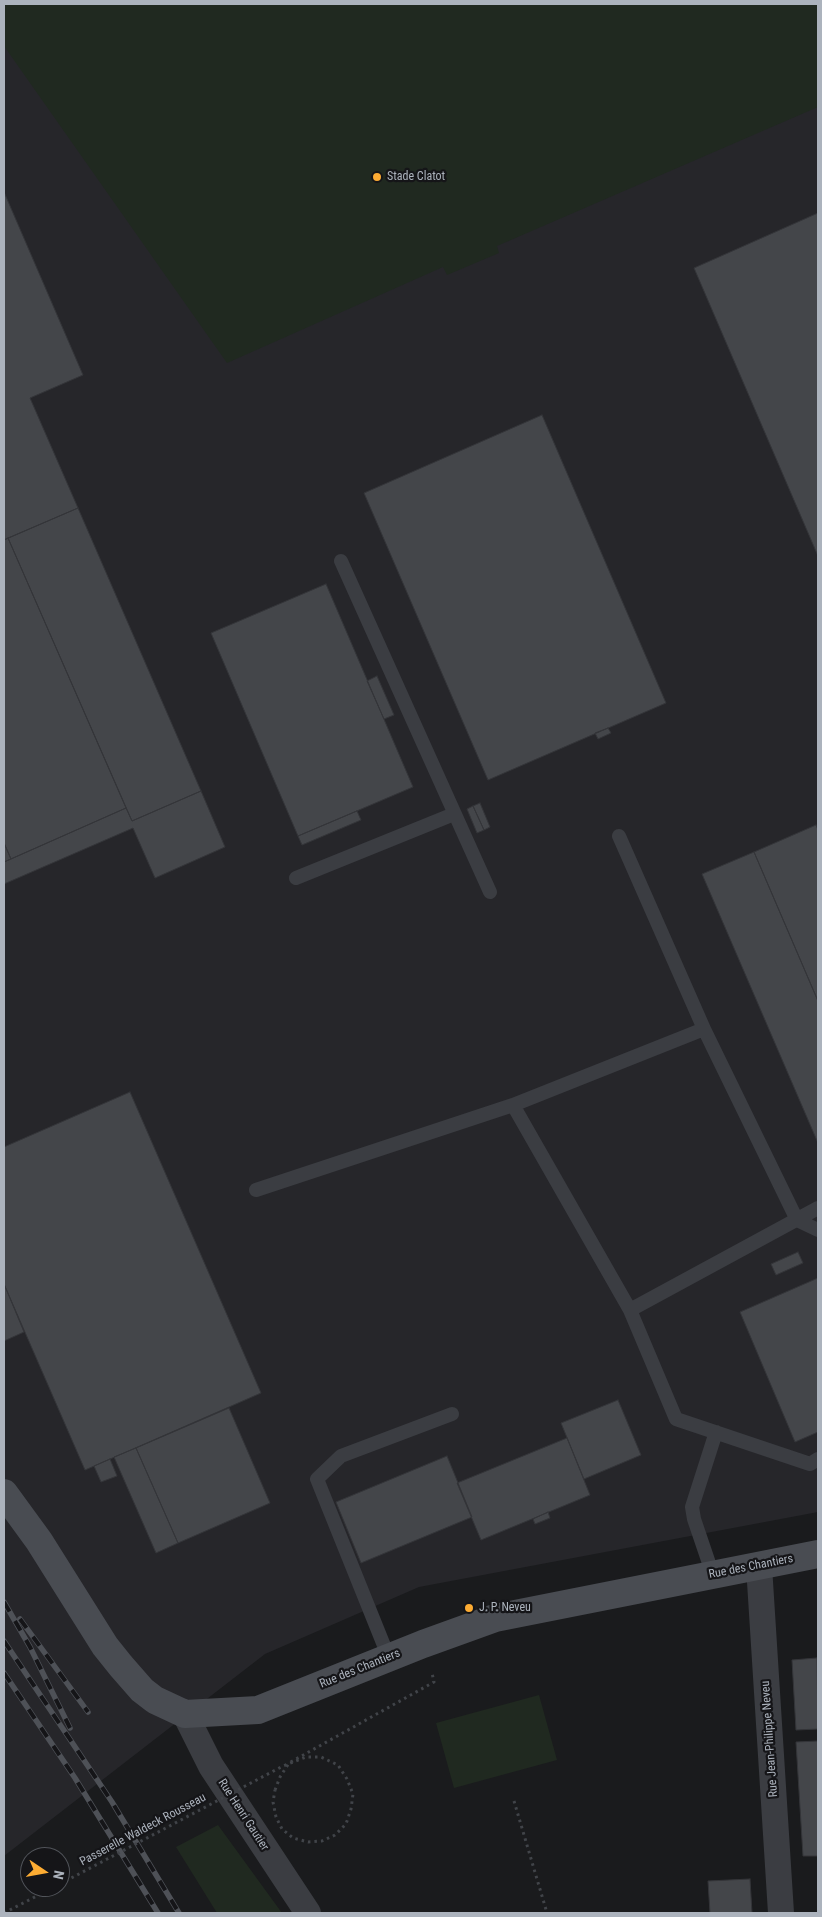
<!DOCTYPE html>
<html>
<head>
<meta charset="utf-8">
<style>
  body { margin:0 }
  #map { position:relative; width:822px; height:1917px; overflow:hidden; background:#1a1b1d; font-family:"Roboto Condensed",sans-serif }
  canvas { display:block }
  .frame { position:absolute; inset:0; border:5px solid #acb3bd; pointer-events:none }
  .north { position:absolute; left:20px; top:1847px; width:50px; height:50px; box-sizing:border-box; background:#151518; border:1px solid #51545a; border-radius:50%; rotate:102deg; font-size:14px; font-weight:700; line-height:20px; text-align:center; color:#acb3bd }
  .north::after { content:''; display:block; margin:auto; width:18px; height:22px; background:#fdac33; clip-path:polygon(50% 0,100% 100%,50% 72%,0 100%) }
</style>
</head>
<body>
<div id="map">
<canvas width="822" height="1917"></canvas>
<div class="frame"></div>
<div class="north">N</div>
</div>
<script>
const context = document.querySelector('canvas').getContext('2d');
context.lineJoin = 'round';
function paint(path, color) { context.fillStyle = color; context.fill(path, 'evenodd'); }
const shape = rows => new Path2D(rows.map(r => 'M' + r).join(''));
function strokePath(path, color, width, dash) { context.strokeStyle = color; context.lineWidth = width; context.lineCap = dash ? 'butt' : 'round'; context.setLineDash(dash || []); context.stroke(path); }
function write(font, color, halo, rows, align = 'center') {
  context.font = font + ' "Roboto Condensed",sans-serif'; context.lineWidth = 4.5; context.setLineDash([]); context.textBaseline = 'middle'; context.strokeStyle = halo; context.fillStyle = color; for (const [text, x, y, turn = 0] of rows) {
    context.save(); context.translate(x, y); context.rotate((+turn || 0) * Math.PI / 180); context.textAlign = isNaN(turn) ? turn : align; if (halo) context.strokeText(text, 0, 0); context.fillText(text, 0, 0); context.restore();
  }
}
paint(shape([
  [4,4,818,4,818,1512,419,1587,265,1654,4,1856]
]), '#26262a');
paint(shape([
  [4,4,818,4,818,107,497,246,499,253,447,275,443,267,227,363,4,46],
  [539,1695,557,1760,454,1788,436,1723],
  [218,1825,282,1913,217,1913,176,1847]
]), '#202920');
const building = shape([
  [4,192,83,375,30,398,78,508,4,540,4,192],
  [818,213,818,556,694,268,818,213],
  [542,415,666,703,488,780,364,493,542,415],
  [78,508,201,791,132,821,8,538,78,508],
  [8,538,126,808,11,859,4,843,4,540,8,538],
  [326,584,413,787,298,836,211,633,326,584],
  [377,676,394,715,384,719,367,681,377,676],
  [608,728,611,733,598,739,595,733,608,728],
  [201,791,225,847,155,878,133,828,4,884,4,862,126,808,132,821,201,791],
  [480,803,490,827,484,830,473,806,480,803],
  [473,806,484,830,477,833,467,809,473,806],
  [357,811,361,820,302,845,298,836,357,811],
  [816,825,818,830,818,1001,754,852,816,825],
  [4,843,11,859,4,862,4,843],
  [754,852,818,1001,818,1143,702,874,754,852],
  [130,1092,261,1393,85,1470,4,1284,4,1147,130,1092],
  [798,1252,803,1263,776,1275,771,1264,798,1252],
  [818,1278,818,1432,795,1442,740,1312,818,1278],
  [4,1284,24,1332,4,1341,4,1284],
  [618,1400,641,1455,584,1479,561,1423,618,1400],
  [229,1408,270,1503,178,1543,136,1448,229,1408],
  [567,1438,590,1495,481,1540,457,1483,567,1438],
  [136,1448,178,1543,156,1553,114,1457,136,1448],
  [447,1456,472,1517,361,1563,336,1502,447,1456],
  [110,1459,117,1476,101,1482,94,1466,110,1459],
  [548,1512,550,1518,535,1524,533,1519,548,1512],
  [817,1658,818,1729,796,1730,792,1660,817,1658],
  [818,1741,818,1856,803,1856,796,1742,818,1741],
  [750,1879,752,1913,710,1913,708,1881,750,1879]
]);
paint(building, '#44464a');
strokePath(building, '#343539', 1);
strokePath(shape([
  [275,1790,280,1777,289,1763,434,1682,432,1673],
  [514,1801,547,1913],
  [4,1913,54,1887]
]), '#414449', 3, [2.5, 4]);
strokePath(shape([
  [341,561,490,892],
  [619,836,704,1029,797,1220,818,1230],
  [296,878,454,814],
  [513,1105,704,1029],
  [256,1190,513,1105,630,1310,676,1419,810,1464,818,1459],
  [630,1310,818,1208],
  [713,1575,694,1519,692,1507,716,1432],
  [389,1658,317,1479,341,1456,452,1414]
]), '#3b3d42', 14);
strokePath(shape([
  [759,1566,781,1913],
  [185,1714,211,1766,308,1913]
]), '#3b3d42', 26);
strokePath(shape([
  [4,1493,39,1541,105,1646,121,1666,142,1690,155,1700,185,1714,258,1710,423,1644,495,1618,818,1554]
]), '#494c52', 28);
const rail = shape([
  [4,1602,30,1647,70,1728],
  [20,1619,88,1712],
  [4,1641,112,1802,179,1913],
  [4,1673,75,1778,158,1913]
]);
strokePath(rail, '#4e5157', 5.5);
strokePath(rail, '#151518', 4, [11]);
strokePath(shape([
  [60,1884,283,1766,306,1757,321,1757,338,1765,347,1779,353,1794,351,1809,346,1824,335,1835,322,1841,308,1842,293,1838,282,1829,276,1817,273,1802,275,1790]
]), '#414449', 3, [2.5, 4]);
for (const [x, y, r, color] of [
  [377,177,5,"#fdac33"],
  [469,1608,5,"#fdac33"]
]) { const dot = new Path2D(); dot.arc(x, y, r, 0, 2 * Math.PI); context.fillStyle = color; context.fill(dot); strokePath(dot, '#151518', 2); }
write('12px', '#acb3bd', '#151518', [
  ["Stade Clatot",387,177],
  ["J. P. Neveu",479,1608]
], 'left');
write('12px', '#acb3bd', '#151518', [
  ["Rue des Chantiers",751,1567,-11],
  ["Rue des Chantiers",360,1669,-22],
  ["Rue Jean-Philippe Neveu",770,1739,-94],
  ["Rue Henri Gautier",243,1815,57],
  ["Passerelle Waldeck Rousseau",143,1830,-28]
]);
</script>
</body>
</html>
